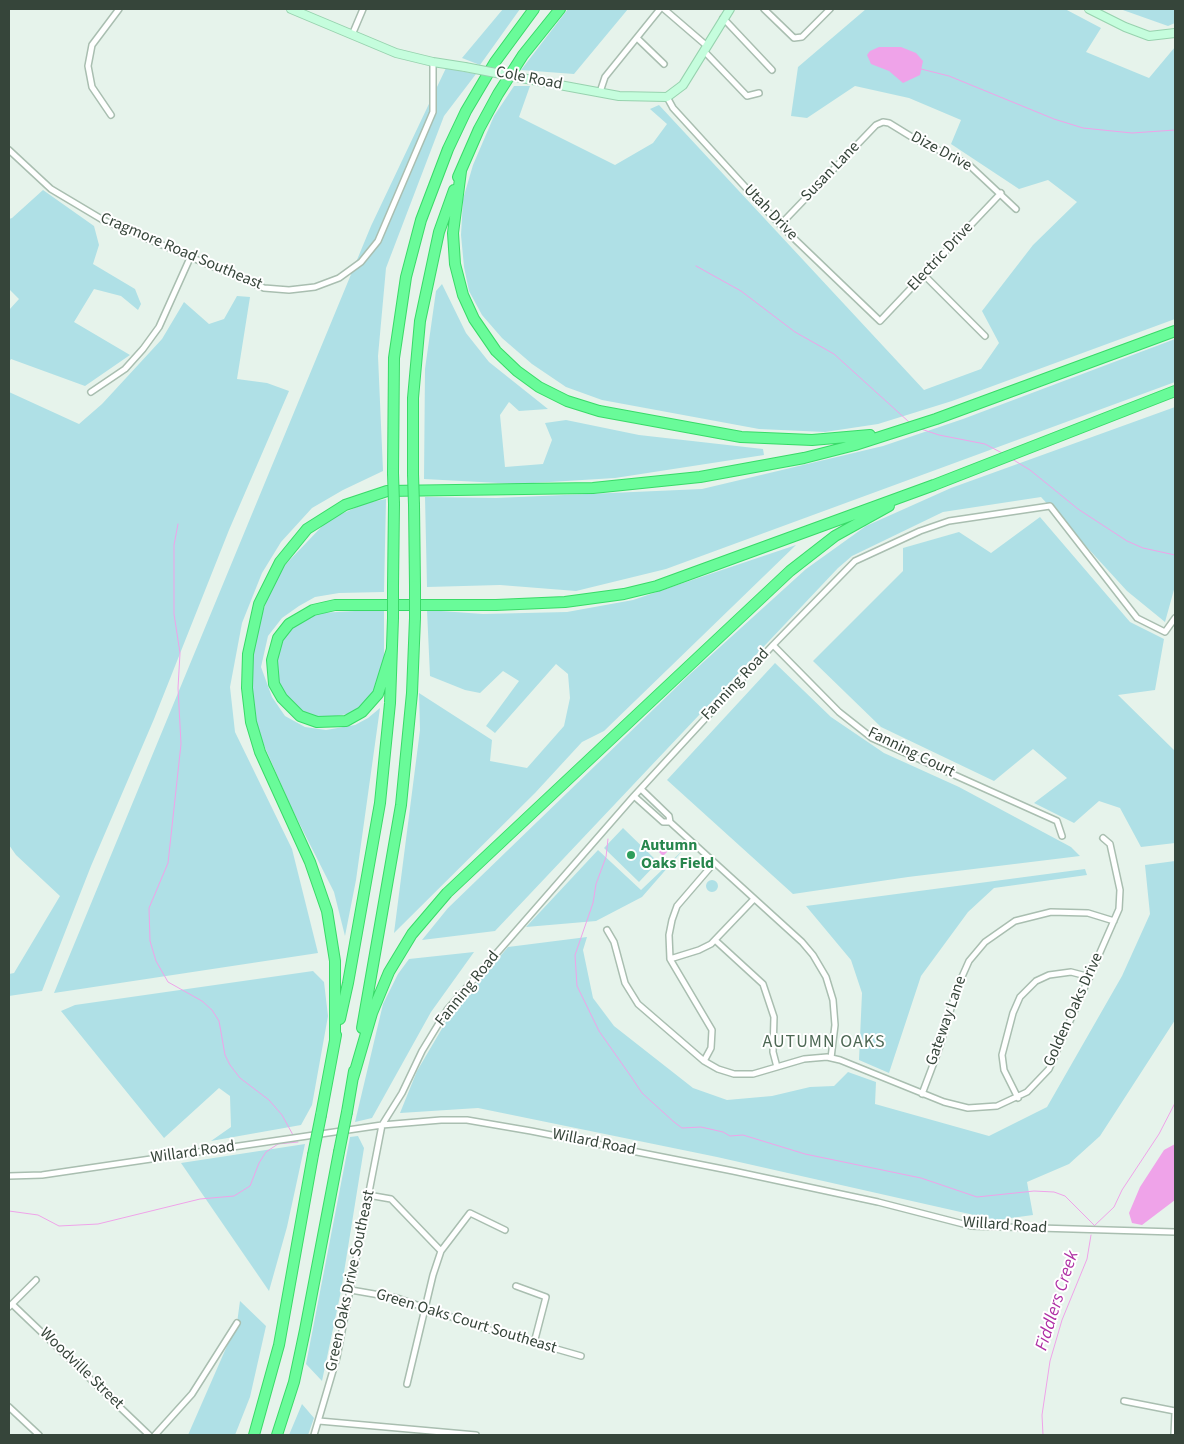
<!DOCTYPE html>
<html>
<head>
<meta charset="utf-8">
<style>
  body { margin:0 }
  #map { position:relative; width:1184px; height:1444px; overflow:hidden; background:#e6f3eb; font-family:"Source Sans 3",sans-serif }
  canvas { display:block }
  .frame { position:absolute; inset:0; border:10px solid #36453a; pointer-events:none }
</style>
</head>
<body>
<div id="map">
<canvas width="1184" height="1444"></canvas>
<div class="frame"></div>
</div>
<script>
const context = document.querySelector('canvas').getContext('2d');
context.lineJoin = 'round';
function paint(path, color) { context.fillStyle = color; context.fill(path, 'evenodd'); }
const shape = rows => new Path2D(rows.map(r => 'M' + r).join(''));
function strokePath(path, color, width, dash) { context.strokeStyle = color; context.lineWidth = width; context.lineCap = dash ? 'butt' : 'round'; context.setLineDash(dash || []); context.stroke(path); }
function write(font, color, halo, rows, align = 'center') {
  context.font = font + ' "Source Sans 3",sans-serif'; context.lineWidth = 4; context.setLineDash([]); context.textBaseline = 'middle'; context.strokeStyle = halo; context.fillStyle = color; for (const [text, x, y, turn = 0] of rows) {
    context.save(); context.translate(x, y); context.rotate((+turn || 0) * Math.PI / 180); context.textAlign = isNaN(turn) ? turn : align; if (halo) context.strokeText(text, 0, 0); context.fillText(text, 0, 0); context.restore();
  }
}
paint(shape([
  [503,9,520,9,480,65,462,58],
  [568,9,628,9,574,74,521,70],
  [866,9,1065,9,1101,28,1086,52,1149,78,1175,47,1175,319,952,401,878,424,825,432,759,429,602,400,566,387,532,364,502,338,482,315,469,291,464,267,461,235,463,199,473,165,494,116,514,86,530,86,519,117,615,165,653,143,667,124,650,109,659,105,924,390,981,369,999,343,982,311,1033,245,1077,202,1048,180,1019,189,951,144,961,120,909,98,855,86,807,118,791,116,798,67],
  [1120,9,1175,9,1175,23,1168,26],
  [446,68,476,74,444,116,386,268,378,356,383,471,343,490,312,508,281,542,262,573,242,623,230,687,235,732,292,849,318,953,54,993,371,226],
  [43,190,94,226,99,245,93,264,135,289,141,304,138,310,121,296,94,289,74,322,130,355,85,386,11,359,9,362,9,310,19,299,9,289,9,219,12,218],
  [442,284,466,333,489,362,548,409,519,411,509,402,500,415,505,467,543,464,552,440,545,423,566,420,639,435,763,449,764,455,615,478,517,484,424,479,425,369,436,291],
  [237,296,250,297,237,379,267,383,289,391,229,530,154,719,91,866,42,991,9,996,9,974,14,973,60,896,16,855,9,845,9,392,79,424,102,404,162,339,184,302,209,324,224,319],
  [1175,339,1175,382,666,569,576,591,500,585,427,587,425,497,496,498,702,489,883,446,963,419],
  [1175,407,1175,586,1165,622,1127,591,1041,497,943,512,852,556,838,568,495,931,422,940,448,908,688,676,806,569,866,526,951,488],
  [386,499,384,592,339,593,315,597,299,606,282,618,268,636,261,667,272,697,285,716,305,727,326,730,355,725,368,718,380,708,356,880,345,936,334,892,291,807,263,743,254,714,250,671,257,629,270,591,285,565,328,520,366,503],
  [1040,517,1130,622,1164,639,1155,690,1118,695,1175,751,1175,843,1141,847,1120,808,1099,801,1074,823,1034,803,1067,778,1033,749,994,781,881,727,813,661,903,571,903,548,959,532,991,553],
  [796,545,604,731,582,742,535,793,394,933,420,730,419,693,492,740,490,761,527,768,564,726,570,698,568,674,556,664,495,733,486,726,519,681,503,671,480,693,465,690,430,676,427,610,483,614,567,612,633,600],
  [355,611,384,611,384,657,380,677,372,695,363,705,348,714,323,718,303,712,286,697,277,681,274,665,280,645,289,631,301,620,319,613],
  [775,663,831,717,884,753,959,787,1071,847,1080,856,908,877,793,894,667,780],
  [623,828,658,862,639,882,604,848],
  [598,850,641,890,683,850,642,897,596,921,526,927],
  [1175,861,1175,1020,1100,1136,1069,1164,1027,1182,1033,1215,996,1220,717,1157,478,1108,400,1113,417,1071,450,1015,508,947,587,937,583,950,593,998,614,1026,693,1088,727,1100,772,1096,810,1087,834,1086,848,1072,876,1082,875,1104,989,1136,1047,1107,1122,976,1150,914,1145,865],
  [1085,869,1087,875,994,888,968,912,921,976,889,1073,859,1060,862,993,851,960,806,906],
  '706 886a6 6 0 1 1 12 0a6 6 0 1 1-12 0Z',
  [474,952,431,1012,372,1118,355,1122,383,1004,398,974,409,959],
  [313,971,324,982,328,1016,312,1105,301,1125,211,1141,231,1127,230,1096,219,1088,164,1138,61,1011,75,1005],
  [358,1136,364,1148,341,1291,322,1381,306,1364,350,1137],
  [305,1144,287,1227,269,1291,181,1163],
  [240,1301,266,1326,250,1397,235,1435,188,1435,237,1323],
  [302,1404,314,1418,308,1435,289,1435]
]), '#afe0e6');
paint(shape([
  [879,47,901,47,916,53,923,61,920,75,903,83,889,71,871,64,867,55,870,51],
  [658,841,669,850,663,856,653,846],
  [1175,1144,1175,1200,1142,1225,1132,1223,1129,1213,1140,1187,1164,1150]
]), '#efa3e9');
strokePath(shape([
  [921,69,949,76,1054,119,1083,128,1132,133,1175,130],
  [696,266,741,291,795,332,834,354,909,422],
  [921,429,939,435,985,444,1002,453],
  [1012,459,1030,470,1078,509,1127,541,1143,548,1175,555],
  [178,524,174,545,174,614,180,653,178,688,181,744,168,863,149,908,150,941,156,961,168,982,202,1001,212,1010,219,1021,225,1055,230,1065,240,1078,269,1100,282,1115,293,1135],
  [608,839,606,857,596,884,593,903,575,955,577,986,599,1031,632,1078,642,1093,674,1122,682,1128,701,1127,723,1132,730,1136,743,1135,805,1154,921,1178,977,1197,1034,1191,1054,1192,1065,1196,1094,1225],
  [9,1211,38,1215,59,1226,98,1224,200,1199,234,1196,250,1186,259,1163,266,1152,278,1144,298,1142],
  [1093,1227,1114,1207,1122,1190,1159,1134,1175,1103],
  [1043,1435,1042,1415,1050,1361,1062,1320,1087,1259,1091,1235]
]), '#efa3e9', 1);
const street = shape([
  [664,9,707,46],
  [764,9,794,38,802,37,830,9],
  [723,18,772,70],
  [352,35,363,9],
  [637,38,664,64],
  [704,51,747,96,759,93],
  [600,92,605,77,660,9],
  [667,97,673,108,780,225,880,321,1001,193],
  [111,115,92,87,88,66,92,45,119,9],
  [9,150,51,189,103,220,264,288,289,290,315,287,339,278,361,262,378,241,433,112,433,62],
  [780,225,876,125,883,122,889,123,915,139,968,164,1016,209],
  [925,276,985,336],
  [91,392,125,369,143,349,159,327,190,258],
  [773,645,839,712,872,738,1057,821,1062,836],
  [641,789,669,816,670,822,802,942,813,955,826,977,833,1000,835,1025,831,1058],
  [634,796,663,822,670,822],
  [607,930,614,942,625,983,638,1004,704,1061,718,1069,734,1074,753,1074,804,1059,827,1057,840,1060,944,1102,968,1108,997,1106,1027,1092,1049,1069,1119,909,1120,890,1110,844,1103,838],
  [715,940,763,984,774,1017,773,1052,777,1067],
  [670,959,699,950,711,944,754,899],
  [704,1061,711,1048,712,1030,670,959,669,935,672,920,677,906,714,863],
  [922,1094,939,1049,957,988,969,961,985,942,1015,921,1051,912,1088,913,1114,921],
  [1018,1098,1004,1070,1002,1055,1013,1013,1020,997,1036,981,1049,975,1071,972,1090,977],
  [9,1176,42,1175,382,1125,441,1120,467,1120,531,1131,733,1171,878,1202,971,1226,1175,1232],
  [368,1195,391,1199,441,1251],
  [516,1286,546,1297,534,1343],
  [351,1290,397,1298,483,1328,581,1356],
  [12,1304,149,1435],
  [9,1307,36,1280],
  [407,1384,433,1275,441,1251,470,1213,505,1230],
  [1124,1401,1175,1411],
  [9,1407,39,1435],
  [319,1421,476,1435],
  [155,1435,192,1394,237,1323],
  [314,1435,337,1357,382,1125,402,1093,422,1051,447,1010,634,796,773,645,855,561,920,531,949,521,1050,506,1137,618,1165,632,1175,618],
  [1174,1435,1175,1412]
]);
const secondary = shape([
  [291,9,396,53,433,62,465,67],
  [1089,9,1125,27,1149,36,1175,33],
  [527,79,619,96,667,97,683,85,730,9]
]);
const highway = shape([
  [461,171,453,233,455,264,463,295,474,319,496,351,517,371,539,387,567,401,599,411,741,437,812,440,870,435],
  [458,177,479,129,498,94,523,55,560,9],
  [393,473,394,358,406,277,421,220,448,149,466,111,495,62,534,9],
  [413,474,413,398,420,321,439,232,454,190],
  [414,505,415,586],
  [393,586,394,504],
  [392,649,378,694,362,712,346,721,317,722,300,716,282,698,274,684,272,660,278,638,289,624,313,610,335,605,496,605,565,602,624,594,657,586,934,485,1175,391],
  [340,1019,348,983,380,803,390,703,393,618],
  [362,1028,401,805,412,693,415,618],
  [335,1040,335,961,327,911,310,862,260,752,251,722,247,688,248,654,259,604,280,562,307,529,345,505,387,491,593,488,700,477,804,458,855,445,936,419,1175,331],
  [353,1078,372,1013,389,972,412,934,447,893,790,571,835,536,889,506],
  [347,1112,354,1071],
  [321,1115,336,1035],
  [254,1435,279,1345,313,1155],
  [277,1435,294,1382,305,1330,339,1152]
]);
strokePath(street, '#a9beb0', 8);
strokePath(secondary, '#97d2ae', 10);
strokePath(highway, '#39da68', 12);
strokePath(street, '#fff', 5);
strokePath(secondary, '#c5fddd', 8);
strokePath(highway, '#69fb99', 10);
const secondaryBridge = shape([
  [465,67,527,79]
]);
const highwayBridge = shape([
  [393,473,394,504],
  [413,474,414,505],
  [393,618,393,586],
  [415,618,415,586],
  [339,1152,347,1112],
  [313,1155,321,1115]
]);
strokePath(secondaryBridge, '#97d2ae', 10, []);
strokePath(highwayBridge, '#39da68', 12, []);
strokePath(secondaryBridge, '#c5fddd', 8);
strokePath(highwayBridge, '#69fb99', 10);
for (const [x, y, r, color] of [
  [631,855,5,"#2e9e5b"]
]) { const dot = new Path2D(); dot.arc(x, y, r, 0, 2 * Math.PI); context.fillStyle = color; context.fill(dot); strokePath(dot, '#fff', 2); }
write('16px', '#36453a', '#fff', [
  ["Cole Road",529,79,11],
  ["Dize Drive",941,152,28],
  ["Susan Lane",831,172,-46],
  ["Utah Drive",770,213,46],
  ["Cragmore Road Southeast",181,252,23],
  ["Electric Drive",941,257,-47],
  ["Fanning Road",736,685,-47],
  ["Fanning Court",911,753,26],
  ["Fanning Road",468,989,-51],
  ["Golden Oaks Drive",1074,1010,-66],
  ["Gateway Lane",947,1021,-71],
  ["Willard Road",594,1143,11],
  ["Willard Road",193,1153,-8],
  ["Willard Road",1005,1226,4],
  ["Green Oaks Drive Southeast",351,1281,-78],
  ["Green Oaks Court Southeast",466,1322,17],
  ["Woodville Street",81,1369,44]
]);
write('bold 16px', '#27864d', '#fff', [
  ["Autumn",641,846],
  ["Oaks Field",641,864]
], 'left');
context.letterSpacing = '1px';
write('18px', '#4d6854', '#fff', [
  ["AUTUMN OAKS",824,1043]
]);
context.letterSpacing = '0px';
write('italic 18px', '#af31a5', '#fff', [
  ["Fiddlers Creek",1058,1301,-72]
]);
</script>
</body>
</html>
